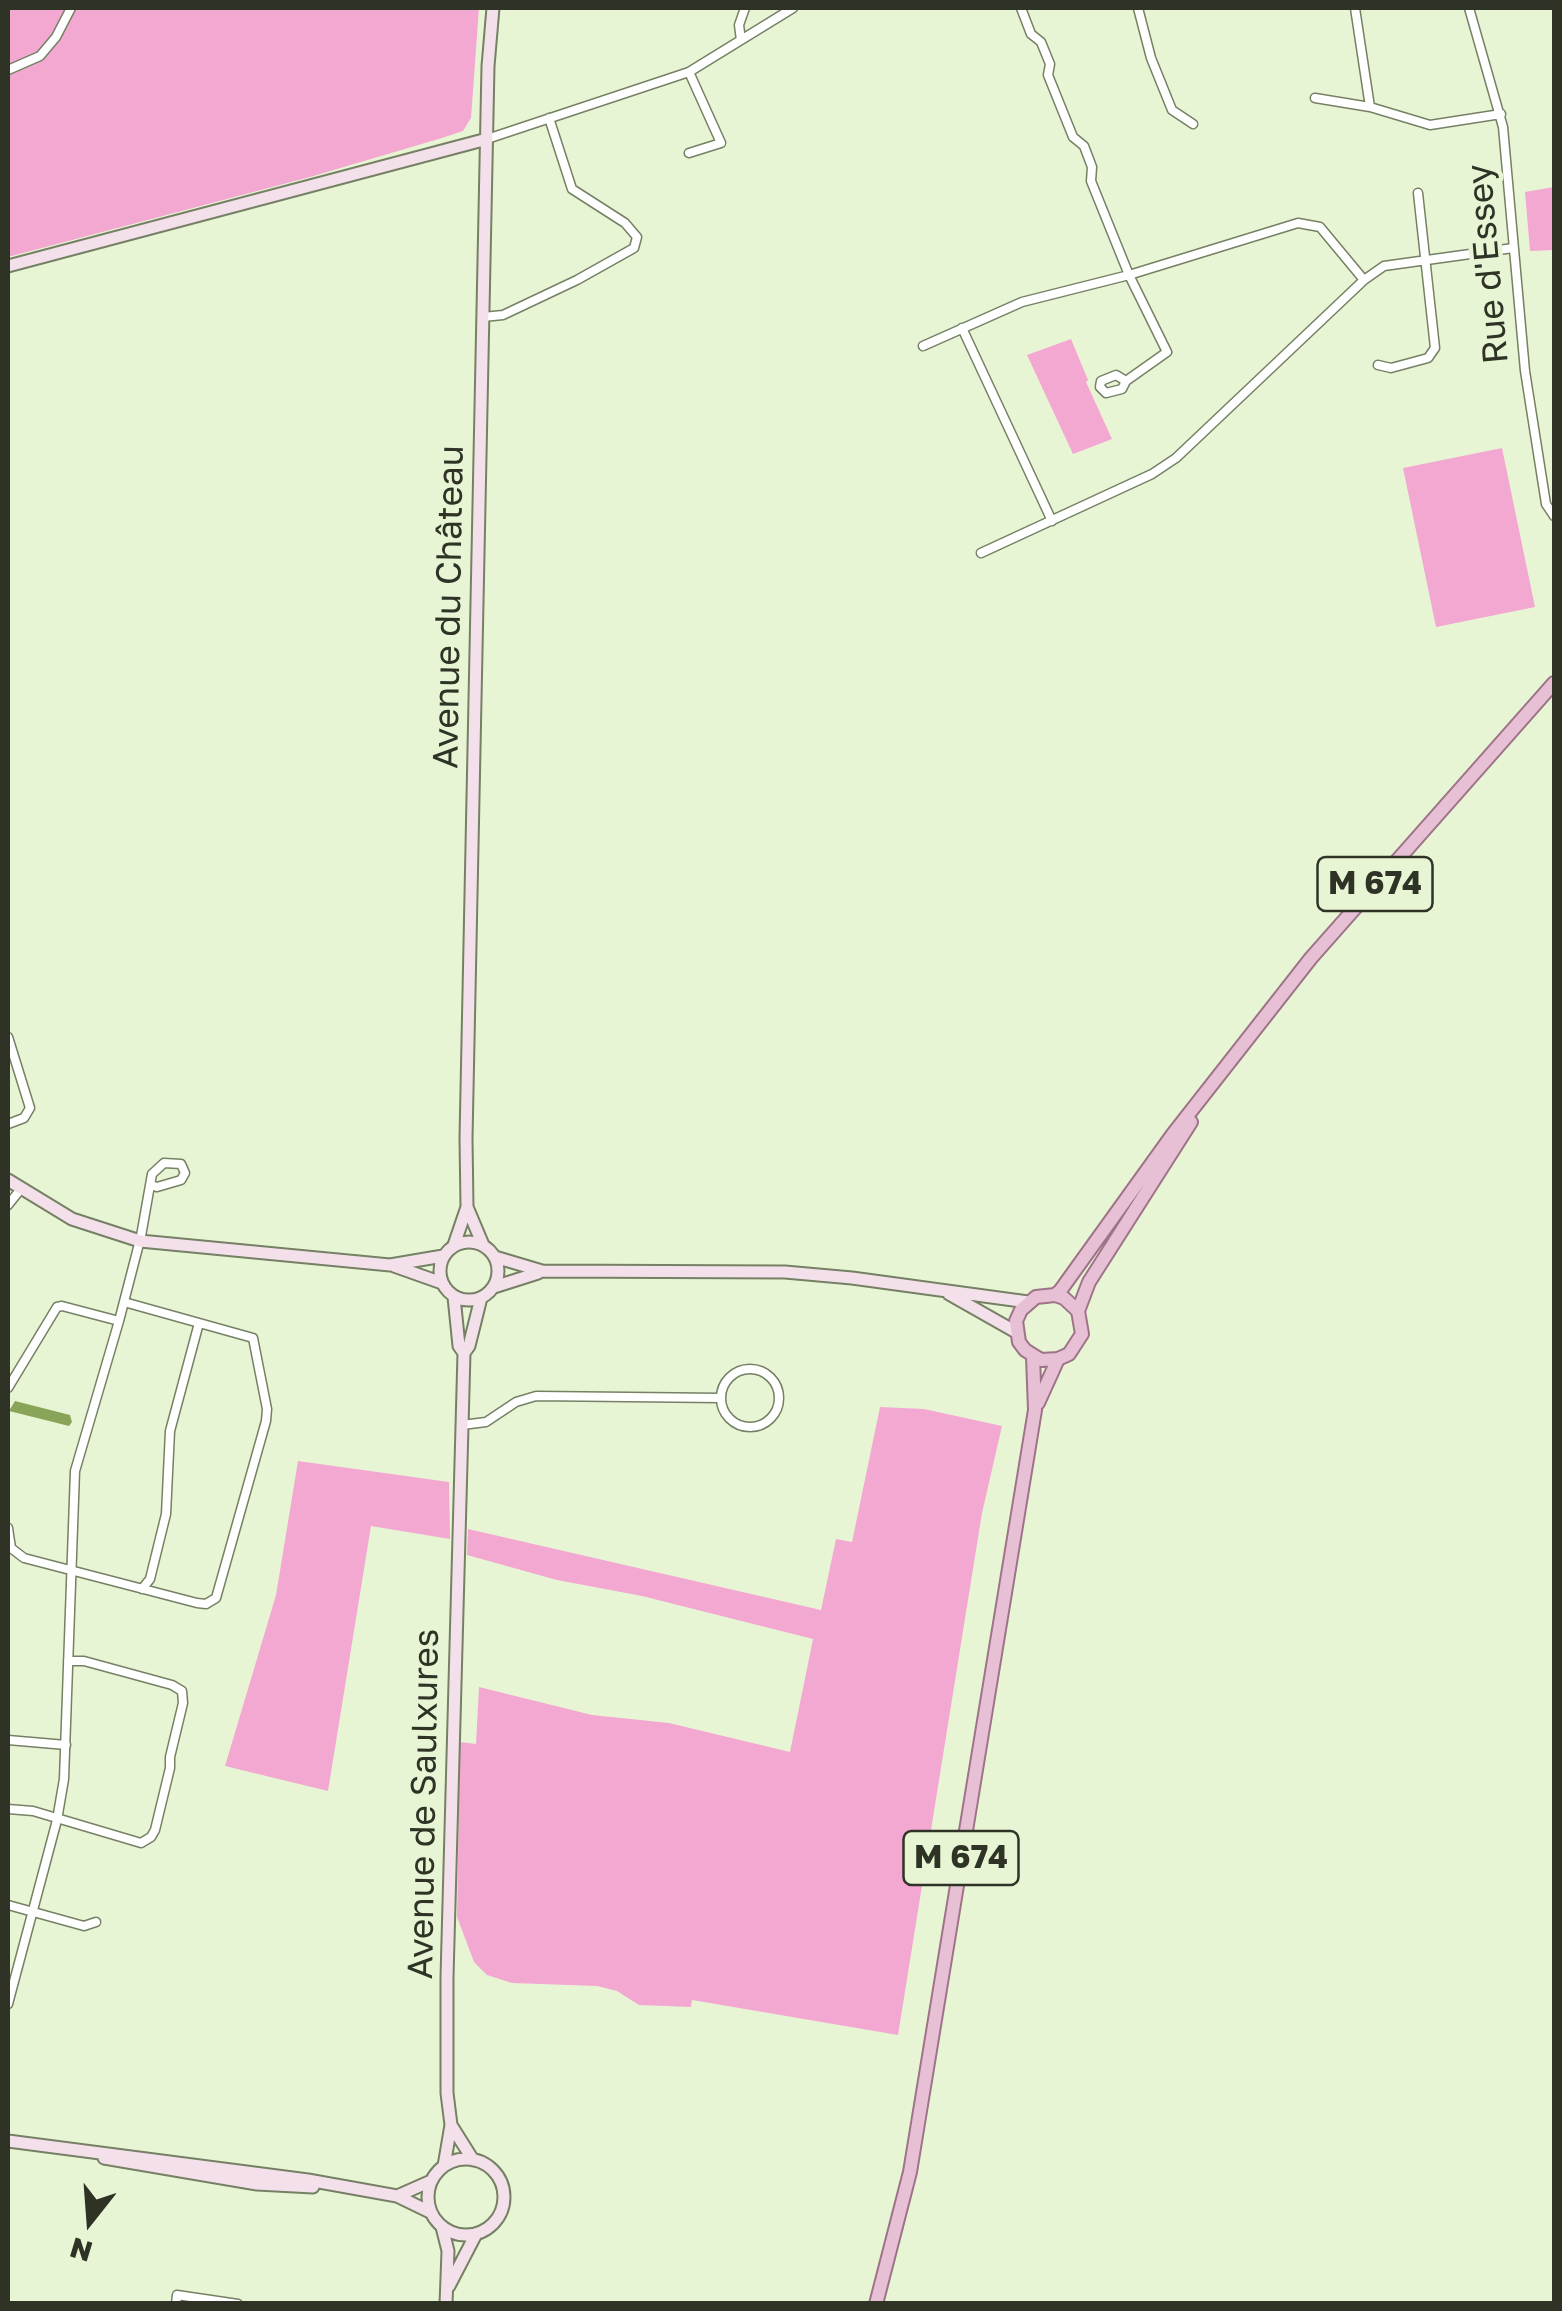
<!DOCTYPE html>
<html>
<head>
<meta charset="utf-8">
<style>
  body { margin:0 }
  #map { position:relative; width:1562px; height:2311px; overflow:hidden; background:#e8f5d5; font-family:"Golos Text",sans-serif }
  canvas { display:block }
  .frame { position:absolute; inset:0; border:10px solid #2e3326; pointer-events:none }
  .north { position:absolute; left:40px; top:2171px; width:100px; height:100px; -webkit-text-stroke:8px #e8f5d5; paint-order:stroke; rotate:197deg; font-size:28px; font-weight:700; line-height:40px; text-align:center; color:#2e3326 }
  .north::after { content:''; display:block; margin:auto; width:35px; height:45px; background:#2e3326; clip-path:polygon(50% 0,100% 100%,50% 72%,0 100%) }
</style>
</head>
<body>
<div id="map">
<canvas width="1562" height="2311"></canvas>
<div class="frame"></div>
<div class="north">N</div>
</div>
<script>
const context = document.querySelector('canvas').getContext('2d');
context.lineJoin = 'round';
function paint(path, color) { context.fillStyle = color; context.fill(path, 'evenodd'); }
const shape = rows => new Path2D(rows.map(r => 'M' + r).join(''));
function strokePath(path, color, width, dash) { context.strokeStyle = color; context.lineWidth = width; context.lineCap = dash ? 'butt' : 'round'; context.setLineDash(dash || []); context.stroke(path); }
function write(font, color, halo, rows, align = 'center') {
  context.font = font + ' "Golos Text",sans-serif'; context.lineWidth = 9; context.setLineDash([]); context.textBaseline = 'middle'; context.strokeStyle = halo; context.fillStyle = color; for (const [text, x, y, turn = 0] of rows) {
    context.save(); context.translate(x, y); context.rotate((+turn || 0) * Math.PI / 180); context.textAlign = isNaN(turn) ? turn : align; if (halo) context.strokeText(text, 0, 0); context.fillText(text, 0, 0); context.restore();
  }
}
paint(shape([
  [8,8,479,8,471,118,463,131,442,138,310,177,8,257],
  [1554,187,1554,250,1530,251,1525,192],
  [1071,339,1088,380,1086,382,1112,439,1073,454,1027,355],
  [1502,448,1535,607,1436,627,1403,468],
  [880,1407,924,1409,1002,1426,982,1513,898,2035,692,2000,691,2007,639,2005,617,1991,597,1986,512,1983,487,1975,474,1962,457,1917,460,1742,476,1744,479,1687,592,1715,669,1723,790,1752,813,1639,642,1596,557,1580,467,1555,468,1529,821,1610,836,1539,852,1542],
  [298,1461,449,1482,450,1539,371,1526,328,1791,225,1766,276,1595]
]), '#f3a8d2');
paint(shape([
  [15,1401,70,1415,72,1422,69,1426,9,1411]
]), '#88a459');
const street = shape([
  [1021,8,1031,34,1041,42,1050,64,1048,75,1073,137,1084,146,1092,167,1091,181,1129,275,1167,352,1126,381,1122,389,1106,393,1100,387,1101,381,1116,375,1126,381],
  [1138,8,1151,58,1172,110,1193,124],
  [1355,8,1370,107],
  [1469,8,1503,127,1525,371,1546,504,1554,516],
  [741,40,739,25,745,8],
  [8,70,40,56,56,37,71,8],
  [1315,98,1370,107,1430,125,1501,114],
  [487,139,689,72,793,8],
  [689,153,721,143,689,72],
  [483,317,503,315,577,280,634,248,637,237,625,223,572,189,549,118],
  [962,328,1052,521],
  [923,346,1022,302,1129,275,1298,223,1320,227,1364,280],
  [1378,365,1391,368,1428,358,1435,348,1418,193],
  [981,553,1152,474,1176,458,1364,280,1384,266,1513,248],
  [8,1037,30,1108,24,1118,8,1124],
  [8,1205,20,1190],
  '721 1398a29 29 0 1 1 58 0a29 29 0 1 1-58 0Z',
  [8,1388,57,1307,62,1306,119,1321],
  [462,1425,486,1422,516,1402,536,1396,721,1398],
  [8,1528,11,1548,24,1558,197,1603,206,1604,216,1598,266,1421,267,1409,253,1338,124,1302],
  [142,1589,150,1579,166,1514,170,1431,199,1323],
  [8,1740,66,1745],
  [8,1809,33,1811,141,1843,151,1837,155,1830,170,1768,170,1757,183,1703,182,1691,172,1685,84,1661,68,1661],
  [8,1905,84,1926,96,1922],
  [8,2004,57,1820,64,1779,75,1471,119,1321,141,1236,152,1174,164,1163,181,1164,185,1173,181,1180,157,1187,151,1185],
  [176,2304,177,2295,238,2304]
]);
const secondary = shape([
  [8,266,487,139],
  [8,1180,72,1219,140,1241,390,1265,443,1256],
  '440 1271a29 29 0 1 1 58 0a29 29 0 1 1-58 0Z',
  [454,1245,467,1207],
  [483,1245,467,1207,466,1138,488,66,493,8],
  [495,1257,542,1271,785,1272,852,1278,1028,1302],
  [394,1266,442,1283],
  [494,1287,538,1273],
  [949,1294,1016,1332],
  [464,1353,469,1346,481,1298],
  [451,2125,473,2160],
  [8,2141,308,2180,397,2196,430,2212],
  [104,2158,257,2184,313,2187],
  '428 2197a38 38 0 1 1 76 0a38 38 0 1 1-76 0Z',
  [444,2166,451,2125,447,2093,447,1977,464,1353,459,1346,454,1297],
  [397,2196,431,2181],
  [442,2227,448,2251,446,2304],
  [449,2286,476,2234]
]);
const primary = shape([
  [1055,1295,1064,1298,1078,1311,1082,1334,1069,1354,1058,1359,1041,1360,1025,1350,1019,1342,1016,1321,1021,1310,1036,1297,1055,1295,1060,1291,1173,1134,1311,958,1554,683],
  [1078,1311,1089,1282,1191,1122],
  [1038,1403,1058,1359],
  [876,2304,910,2172,1035,1410,1033,1357]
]);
strokePath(street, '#758064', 11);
strokePath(secondary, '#758064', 15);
strokePath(primary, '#9d7387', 16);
strokePath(street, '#fff', 8);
strokePath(secondary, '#f4e0eb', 11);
strokePath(primary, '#e8c0d6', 12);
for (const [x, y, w] of [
  [1375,884,115],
  [961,1858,115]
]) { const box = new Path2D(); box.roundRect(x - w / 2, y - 27, w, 54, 8); context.fillStyle = '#e8f5d5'; context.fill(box); strokePath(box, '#2e3326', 2.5); }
write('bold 32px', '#2e3326', null, [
  ["M 674",1375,884],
  ["M 674",961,1858]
]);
write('35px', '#2e3326', '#e8f5d5', [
  ["Rue d'Essey",1488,264,-95],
  ["Avenue du Château",449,607,-89],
  ["Avenue de Saulxures",424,1804,-89]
]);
</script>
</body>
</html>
